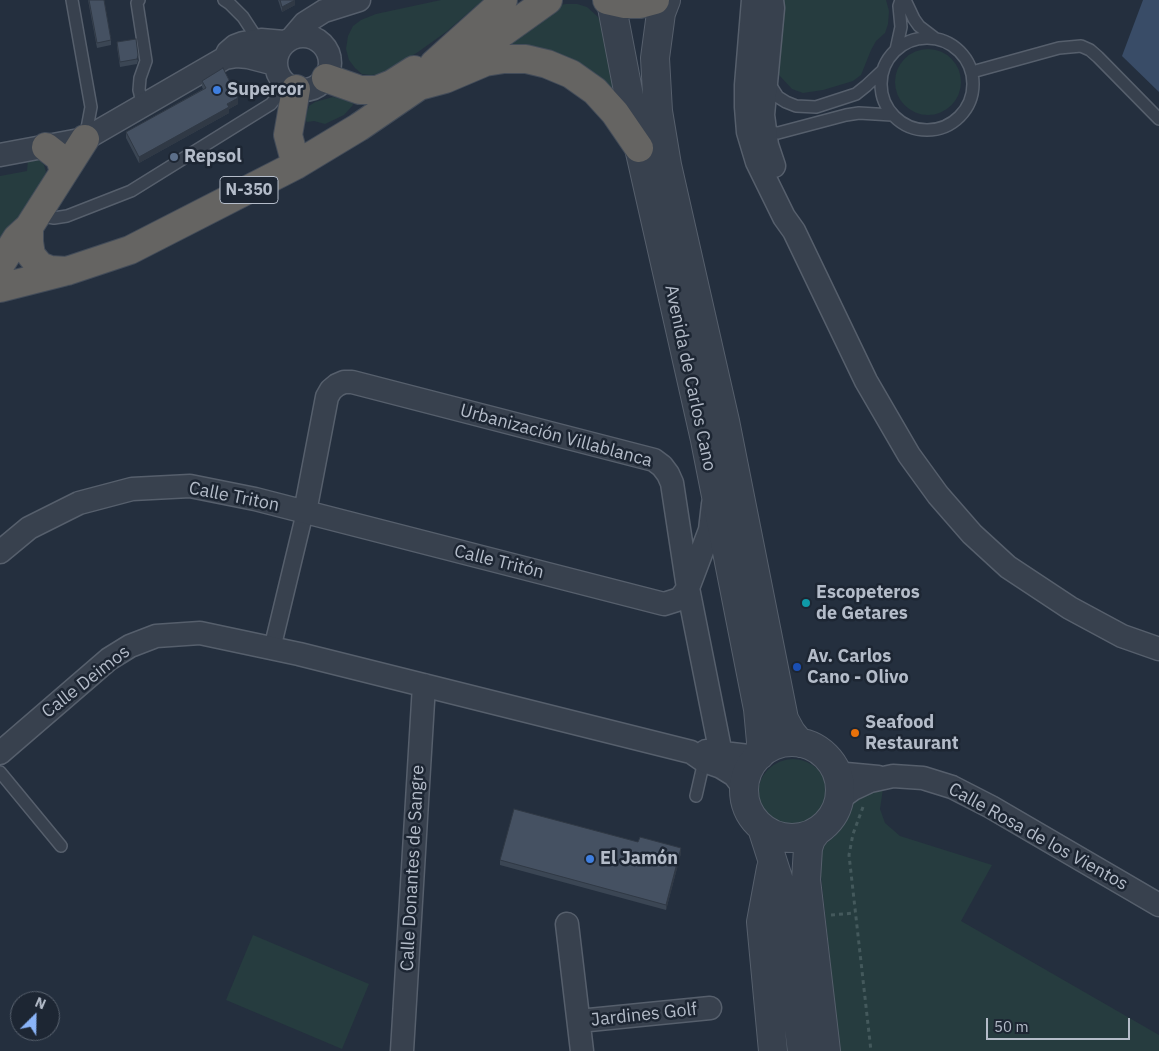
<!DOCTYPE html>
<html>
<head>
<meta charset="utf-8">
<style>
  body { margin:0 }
  #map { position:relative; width:1159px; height:1051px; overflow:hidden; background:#242f3e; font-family:"IBM Plex Sans",sans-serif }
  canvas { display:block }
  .north { position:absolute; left:10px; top:991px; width:50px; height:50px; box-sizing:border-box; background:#1d2633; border:1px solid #59626f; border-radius:50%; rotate:23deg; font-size:14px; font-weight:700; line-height:20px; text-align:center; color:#b4bcc9 }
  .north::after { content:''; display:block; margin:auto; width:18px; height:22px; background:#8ab4f8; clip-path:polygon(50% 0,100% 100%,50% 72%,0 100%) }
  .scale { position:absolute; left:986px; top:1018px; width:144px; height:22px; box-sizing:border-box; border:2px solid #b4bcc9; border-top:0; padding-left:6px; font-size:15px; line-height:18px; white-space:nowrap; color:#b4bcc9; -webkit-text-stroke:4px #1d2633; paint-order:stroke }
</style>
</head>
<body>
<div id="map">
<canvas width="1159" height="1051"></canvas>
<div class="north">N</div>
<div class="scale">50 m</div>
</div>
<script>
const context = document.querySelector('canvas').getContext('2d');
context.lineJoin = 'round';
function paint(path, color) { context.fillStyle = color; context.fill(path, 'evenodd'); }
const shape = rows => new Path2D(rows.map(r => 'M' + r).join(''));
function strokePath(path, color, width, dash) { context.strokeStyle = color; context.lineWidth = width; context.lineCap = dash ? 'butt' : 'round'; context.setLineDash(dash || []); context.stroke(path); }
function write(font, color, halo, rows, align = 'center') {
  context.font = font + ' "IBM Plex Sans",sans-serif'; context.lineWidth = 5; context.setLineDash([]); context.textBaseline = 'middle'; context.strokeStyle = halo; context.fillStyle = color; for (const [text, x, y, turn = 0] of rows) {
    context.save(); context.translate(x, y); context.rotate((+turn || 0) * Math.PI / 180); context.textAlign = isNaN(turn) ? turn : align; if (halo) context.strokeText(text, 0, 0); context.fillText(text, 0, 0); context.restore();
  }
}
paint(shape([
  [441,0,483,0,446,32,418,52,382,74,371,75,362,74,355,68,349,60,346,49,348,36,353,26,361,20,376,14],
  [782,0,886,0,889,11,888,24,885,33,876,41,871,50,861,75,853,81,823,90,803,93,792,89,779,75,777,68],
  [566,4,577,4,587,7,597,16,603,24,617,99,494,53,556,6],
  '895 82a33 33 0 1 1 66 0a33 33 0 1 1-66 0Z',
  [333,97,346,100,352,102,353,105,344,115,325,124,314,121,307,122,305,119,309,106,315,102],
  [28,160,39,160,44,165,46,172,42,182,0,249,0,176,27,171],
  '758 794a35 35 0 1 1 70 0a35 35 0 1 1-70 0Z',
  [883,789,880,809,885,823,900,836,992,865,961,921,1159,1035,1159,1051,840,1051,821,876,820,848,834,837,847,810,850,796],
  [253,935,369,984,342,1049,226,1000]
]), '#263c3f');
paint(shape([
  [1143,0,1159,0,1159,92,1122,56]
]), '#394c67');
const service = shape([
  [72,0,91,107,85,139],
  [139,0,137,3,146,61,140,78,139,90,143,106],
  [224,0,230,4,243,17,258,40],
  [905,0,914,19,919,26,936,39],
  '881 84a46 46 0 1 1 92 0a46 46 0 1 1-92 0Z',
  [896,50,901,27,899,6,901,0],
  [972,72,1059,48,1081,46,1090,50,1098,57,1159,119],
  [769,83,778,97,786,102,796,106,816,107,856,94,866,86,882,71],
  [762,129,765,132,778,133,846,115,859,113,892,115],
  [37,215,54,218,67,216,131,191,271,104,279,94,281,80],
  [0,772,61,846],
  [696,796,704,761]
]);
const pedestrian = shape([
  [272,649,305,512]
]);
const minor = shape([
  [753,0,746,85,746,107,748,132,757,162,784,217,794,231,866,381,909,455,938,495,972,534,1008,567,1070,608,1122,636,1159,649],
  [772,0,773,8,763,115,767,145,774,166],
  '276 63a27 27 0 1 1 54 0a27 27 0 1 1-54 0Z',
  [293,37,305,23,324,11,359,0],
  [226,56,228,52,235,46,243,43,261,40,284,42],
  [0,155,85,139,225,58,237,56,248,57,275,64],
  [305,512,327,397,331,390,337,385,344,382,352,382,654,460,662,466,668,474,672,483,688,588,719,744,721,767],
  [0,552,29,528,79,503,132,489,190,486,255,499,664,604,680,599,688,588,710,530,713,504],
  [706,751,757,757],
  [0,753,109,659,130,646,156,636,200,633,299,654,691,752,704,761,721,767,734,775,744,788],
  [835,770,846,774,878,777],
  [838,800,853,789,870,781,893,776,923,778,952,787,991,807,1159,905],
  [567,924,582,1051],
  [579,1021,710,1008],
  [402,1051,424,685]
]);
const tertiary = shape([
  [666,0,661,13,655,58,658,111,667,165,725,421,784,719,791,732,800,743],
  [611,2,639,148,705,440,758,709,761,742,760,755],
  '744 790a48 48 0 1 1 96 0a48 48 0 1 1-96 0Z',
  [762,828,780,884,802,1051],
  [817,831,811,839,808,848,806,880,826,1051],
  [771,868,761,922,773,1051]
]);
const trunk = shape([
  [607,0,625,4,640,4,655,0],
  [460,66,485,45,548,0],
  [326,78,360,90,377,90,392,84,414,70],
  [419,86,434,64,495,9,503,0],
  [46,147,60,158,64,172],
  [296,165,288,135,296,89],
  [29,227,29,242,31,255,40,266,50,270,67,271],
  [0,265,17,238,29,227,85,139],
  [0,288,67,271,130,250,296,165,359,127,419,86,445,79,485,62,504,59,526,59,547,64,571,74,595,91,615,113,639,148]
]);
strokePath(service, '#565f6c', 14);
strokePath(pedestrian, '#565f6c', 19);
strokePath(minor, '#565f6c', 25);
strokePath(tertiary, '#565f6c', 30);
strokePath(trunk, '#434c59', 30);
strokePath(shape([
  [822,740,835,750],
  [863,807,853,834,849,855,871,1051],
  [831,915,855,913]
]), '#44595c', 3, [4, 4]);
strokePath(service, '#38414e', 11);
strokePath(pedestrian, '#38414e', 16);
strokePath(minor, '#38414e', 22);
strokePath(tertiary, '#38414e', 28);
strokePath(trunk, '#656462', 28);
paint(shape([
  [88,0,104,0,111,40,111,45,97,48],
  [278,0,295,0,295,5,282,12],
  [117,42,138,60,137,64,120,67,117,47],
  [202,81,238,104,229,109,229,113,139,163,126,138,126,132,203,89,202,87],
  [638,842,681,853,666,910,500,865,500,860]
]), '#3b4654');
paint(shape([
  [295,0,295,5,282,12,282,7],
  [238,98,238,104,229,109,229,113,139,163,139,157],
  [681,848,681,853,666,910,666,905]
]), '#303945');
const building = shape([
  [89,0,104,0,111,40,97,43,89,0],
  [280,0,295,0,282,7,280,0],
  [136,39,138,55,137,59,120,62,117,42,136,39],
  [223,68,238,98,227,104,229,107,139,157,126,132,206,88,202,81,223,68],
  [514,809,638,842,640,837,681,848,666,905,500,860,514,809]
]);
paint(building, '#455162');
strokePath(building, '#303945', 1);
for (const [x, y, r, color] of [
  [217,90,5,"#3f7fe0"],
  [174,157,5,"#5c6f8a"],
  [806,603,5,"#0f9aa8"],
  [797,667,5,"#1a4fb4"],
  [855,733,5,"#e8710a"],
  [590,859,5,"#3f7fe0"]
]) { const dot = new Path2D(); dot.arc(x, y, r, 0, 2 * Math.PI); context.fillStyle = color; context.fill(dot); strokePath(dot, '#1d2633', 2); }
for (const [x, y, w] of [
  [249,190,58]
]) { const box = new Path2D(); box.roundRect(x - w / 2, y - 13.5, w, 27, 4); context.fillStyle = '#1d2633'; context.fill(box); strokePath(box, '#b4bcc9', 1); }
write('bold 16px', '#b4bcc9', null, [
  ["N-350",249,190]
]);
write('bold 18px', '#b4bcc9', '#1d2633', [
  ["Supercor",227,90],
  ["Repsol",184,157],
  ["Escopeteros",816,593],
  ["de Getares",816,614],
  ["Av. Carlos",807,657],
  ["Cano - Olivo",807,678],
  ["Seafood",865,723],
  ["Restaurant",865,744],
  ["El Jamón",600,859]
], 'left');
write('18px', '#b4bcc9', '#1d2633', [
  ["Avenida de Carlos Cano",690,378,78],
  ["Urbanización Villablanca",556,436,15],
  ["Calle Triton",234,497,11],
  ["Calle Tritón",499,562,14],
  ["Calle Deimos",86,682,-38],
  ["Calle Rosa de los Vientos",1038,837,29],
  ["Calle Donantes de Sangre",413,868,-87],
  ["Jardines Golf",644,1015,-6]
]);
</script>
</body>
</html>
